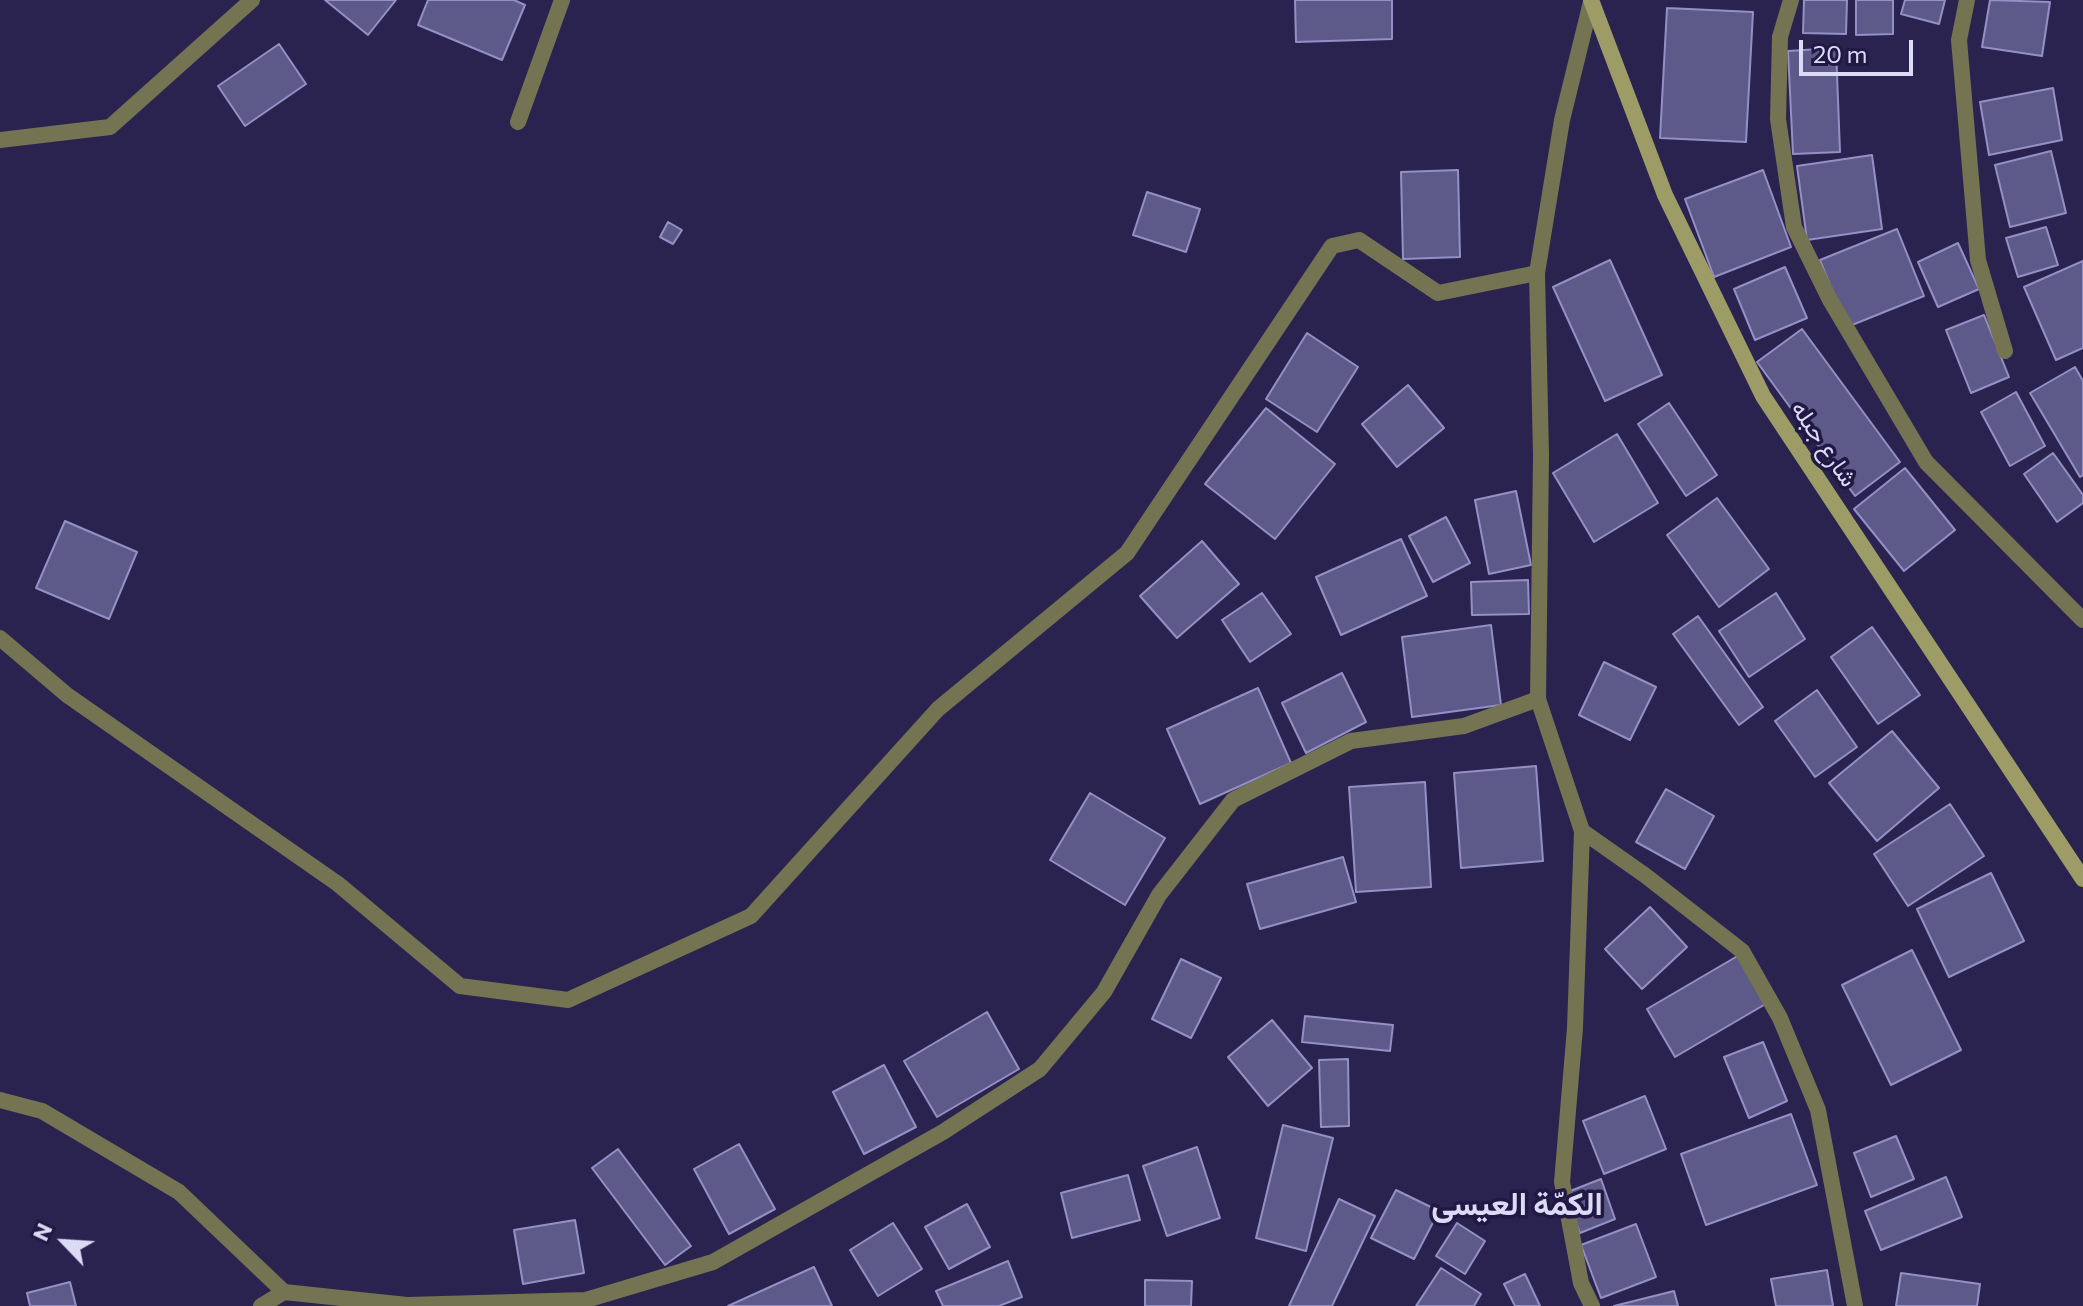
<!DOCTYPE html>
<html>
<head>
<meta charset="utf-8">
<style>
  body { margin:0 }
  #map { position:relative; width:2083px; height:1306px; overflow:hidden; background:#2a234f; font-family:Commissioner,sans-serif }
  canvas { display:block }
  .north { position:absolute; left:24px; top:1202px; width:80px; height:80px; -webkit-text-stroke:6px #211943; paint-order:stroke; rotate:295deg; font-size:22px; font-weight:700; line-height:32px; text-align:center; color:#dcdbf7 }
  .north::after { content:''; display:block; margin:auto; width:28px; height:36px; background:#dcdbf7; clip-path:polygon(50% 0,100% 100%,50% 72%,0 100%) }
  .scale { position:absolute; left:1799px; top:40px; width:114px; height:36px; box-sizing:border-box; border:4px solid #dcdbf7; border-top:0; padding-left:10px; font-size:24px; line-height:28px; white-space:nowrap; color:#dcdbf7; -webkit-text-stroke:6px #211943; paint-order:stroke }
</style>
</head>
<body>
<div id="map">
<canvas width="2083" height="1306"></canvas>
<div class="north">N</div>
<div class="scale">20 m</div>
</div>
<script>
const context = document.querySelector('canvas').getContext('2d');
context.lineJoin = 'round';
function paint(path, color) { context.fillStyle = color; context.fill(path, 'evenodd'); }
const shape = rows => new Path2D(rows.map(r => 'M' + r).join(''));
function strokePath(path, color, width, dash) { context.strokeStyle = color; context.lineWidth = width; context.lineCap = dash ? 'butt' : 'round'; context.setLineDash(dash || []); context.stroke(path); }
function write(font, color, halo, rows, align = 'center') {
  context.font = font + ' Commissioner,Vazirmatn,sans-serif'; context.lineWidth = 7; context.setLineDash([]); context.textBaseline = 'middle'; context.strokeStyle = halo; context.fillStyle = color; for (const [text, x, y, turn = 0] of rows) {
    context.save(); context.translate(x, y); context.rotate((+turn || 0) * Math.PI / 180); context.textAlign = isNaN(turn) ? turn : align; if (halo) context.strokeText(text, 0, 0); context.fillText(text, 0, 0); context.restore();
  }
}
const building = shape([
  [325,0,396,0,368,35,325,0],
  [428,0,514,0,525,5,502,60,418,25,428,0],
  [1295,0,1392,0,1392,39,1296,42,1295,0],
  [1804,0,1847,0,1846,34,1803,33,1804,0],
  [1856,0,1893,0,1893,34,1856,35,1856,0],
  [1905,0,1945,0,1939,24,1901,14,1905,0],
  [1990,0,2050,2,2042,56,1982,47,1990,0],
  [1667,8,1753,12,1746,142,1660,138,1667,8],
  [279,44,306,84,245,126,218,86,279,44],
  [1836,48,1840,152,1793,154,1788,51,1836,48],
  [2053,88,2062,140,1989,155,1980,102,2053,88],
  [2051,151,2066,213,2010,227,1995,165,2051,151],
  [1872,155,1882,229,1807,240,1797,166,1872,155],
  [1458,170,1460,257,1403,259,1401,172,1458,170],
  [1763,170,1791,247,1714,277,1685,199,1763,170],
  [1147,192,1200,209,1186,252,1133,235,1147,192],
  [668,222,682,230,673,244,660,237,668,222],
  [2046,227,2058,265,2018,277,2006,238,2046,227],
  [1897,229,1924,296,1847,327,1820,260,1897,229],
  [1958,243,1979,289,1938,307,1918,262,1958,243],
  [1610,260,1662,375,1605,401,1553,287,1610,260],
  [2083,261,2083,348,2056,360,2024,287,2083,261],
  [1785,267,1807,318,1755,340,1734,289,1785,267],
  [1984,315,2009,377,1971,393,1946,330,1984,315],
  [1802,329,1900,462,1855,496,1757,362,1802,329],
  [1307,333,1358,367,1317,432,1266,399,1307,333],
  [2075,367,2083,381,2083,475,2080,477,2030,393,2075,367],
  [1408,385,1444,428,1397,467,1362,424,1408,385],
  [2016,392,2045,446,2010,466,1981,412,2016,392],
  [1669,403,1717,475,1686,496,1638,424,1669,403],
  [1266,408,1335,464,1275,539,1205,484,1266,408],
  [1617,434,1658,503,1594,542,1553,473,1617,434],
  [2053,453,2083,495,2083,503,2057,522,2024,474,2053,453],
  [1905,468,1955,530,1904,571,1854,509,1905,468],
  [1516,491,1531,565,1489,574,1475,500,1516,491],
  [1717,498,1769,569,1719,607,1667,535,1717,498],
  [1446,517,1470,563,1433,582,1409,536,1446,517],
  [65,521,137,552,109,619,36,588,65,521],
  [1401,539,1427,596,1341,635,1316,577,1401,539],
  [1202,541,1239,584,1177,638,1140,596,1202,541],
  [1528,580,1529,614,1472,615,1471,582,1528,580],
  [1262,593,1291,634,1250,662,1222,620,1262,593],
  [1776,593,1805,639,1749,677,1719,631,1776,593],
  [1698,616,1763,707,1739,725,1673,634,1698,616],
  [1491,625,1501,705,1412,717,1402,637,1491,625],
  [1872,627,1920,695,1878,724,1831,657,1872,627],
  [1604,662,1656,687,1630,740,1579,715,1604,662],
  [1342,673,1366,722,1306,753,1282,703,1342,673],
  [1258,688,1291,763,1200,804,1167,729,1258,688],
  [1817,690,1857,747,1815,777,1775,721,1817,690],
  [1892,731,1939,788,1877,841,1829,783,1892,731],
  [1536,766,1543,861,1461,868,1454,773,1536,766],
  [1425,782,1431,887,1356,892,1349,787,1425,782],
  [1666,789,1714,816,1685,869,1636,842,1666,789],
  [1090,793,1165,838,1125,905,1050,860,1090,793],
  [1950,804,1984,856,1908,906,1874,854,1950,804],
  [1343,857,1356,902,1260,929,1247,884,1343,857],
  [1991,873,2024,941,1949,977,1917,909,1991,873],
  [1650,907,1687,947,1642,989,1605,949,1650,907],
  [1912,950,1961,1050,1891,1085,1842,985,1912,950],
  [1741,954,1769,1002,1675,1057,1647,1009,1741,954],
  [1181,959,1221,978,1191,1038,1152,1019,1181,959],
  [987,1012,1019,1069,937,1117,904,1061,987,1012],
  [1305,1016,1393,1025,1390,1051,1302,1042,1305,1016],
  [1272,1020,1312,1068,1268,1106,1228,1057,1272,1020],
  [1763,1042,1787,1101,1749,1118,1724,1057,1763,1042],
  [1348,1059,1349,1126,1321,1127,1319,1060,1348,1059],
  [884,1065,916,1127,864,1154,833,1092,884,1065],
  [1645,1096,1666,1149,1604,1174,1583,1121,1645,1096],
  [1791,1114,1817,1185,1706,1225,1681,1154,1791,1114],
  [1283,1125,1333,1138,1306,1251,1256,1238,1283,1125],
  [1896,1136,1914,1179,1871,1197,1854,1153,1896,1136],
  [739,1144,775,1209,729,1234,694,1169,739,1144],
  [1197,1147,1220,1218,1167,1236,1143,1166,1197,1147],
  [618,1149,691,1246,665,1265,592,1168,618,1149],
  [1128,1175,1140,1220,1072,1238,1061,1193,1128,1175],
  [1946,1177,1962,1217,1881,1250,1865,1211,1946,1177],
  [1601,1179,1615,1219,1580,1233,1565,1193,1601,1179],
  [1396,1190,1439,1211,1414,1259,1371,1238,1396,1190],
  [1339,1199,1375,1216,1332,1306,1289,1306,1339,1199],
  [967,1204,990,1247,949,1269,925,1227,967,1204],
  [575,1220,584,1273,523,1284,514,1230,575,1220],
  [893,1223,922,1269,878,1296,850,1250,893,1223],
  [1457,1223,1485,1241,1465,1274,1436,1256,1457,1223],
  [1636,1224,1656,1277,1601,1298,1581,1245,1636,1224],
  [1008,1261,1022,1297,999,1306,943,1306,936,1291,1008,1261],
  [814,1267,832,1306,728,1306,814,1267],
  [1441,1268,1481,1294,1474,1306,1416,1306,1441,1268],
  [1827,1270,1833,1306,1776,1306,1771,1279,1827,1270],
  [1901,1273,1980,1284,1977,1306,1896,1306,1901,1273],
  [1525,1274,1540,1306,1515,1306,1504,1284,1525,1274],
  [1145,1280,1192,1281,1191,1306,1145,1306,1145,1280],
  [70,1282,76,1306,30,1306,27,1293,70,1282],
  [1674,1291,1678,1306,1614,1306,1674,1291]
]);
paint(building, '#5d5989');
strokePath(building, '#9490c5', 2);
strokePath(shape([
  [1791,0,1780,37,1778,119,1794,227,1830,300,1926,462,2083,620],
  [1967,0,1959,40,1978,260,2005,351],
  [518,122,562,0],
  [0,140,110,127,252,0],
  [0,638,67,695,338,884,460,986,568,1000,751,916,938,709,1127,553,1332,246,1359,240,1438,293,1537,273],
  [1538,699,1582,831,1575,1028,1562,1182,1581,1283,1592,1306],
  [1582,831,1646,876,1742,951,1780,1018,1818,1110,1855,1306],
  [0,1100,42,1111,179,1192,284,1292]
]), '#747352', 16);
strokePath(shape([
  [261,1306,284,1292,407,1305,586,1300,713,1262,943,1132,1040,1069,1104,992,1159,895,1233,800,1351,741,1464,726,1538,699,1541,455,1537,273,1562,120,1591,2]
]), '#747352', 16);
strokePath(shape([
  [1591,0,1665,195,1763,396,2083,879]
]), '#9d9c66', 16);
write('24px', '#dcdbf7', '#211943', [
  ["شارع جبله",1824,444,56]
]);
write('bold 32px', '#dcdbf7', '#211943', [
  ["الكمّة العيسى",1517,1204]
]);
</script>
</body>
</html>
